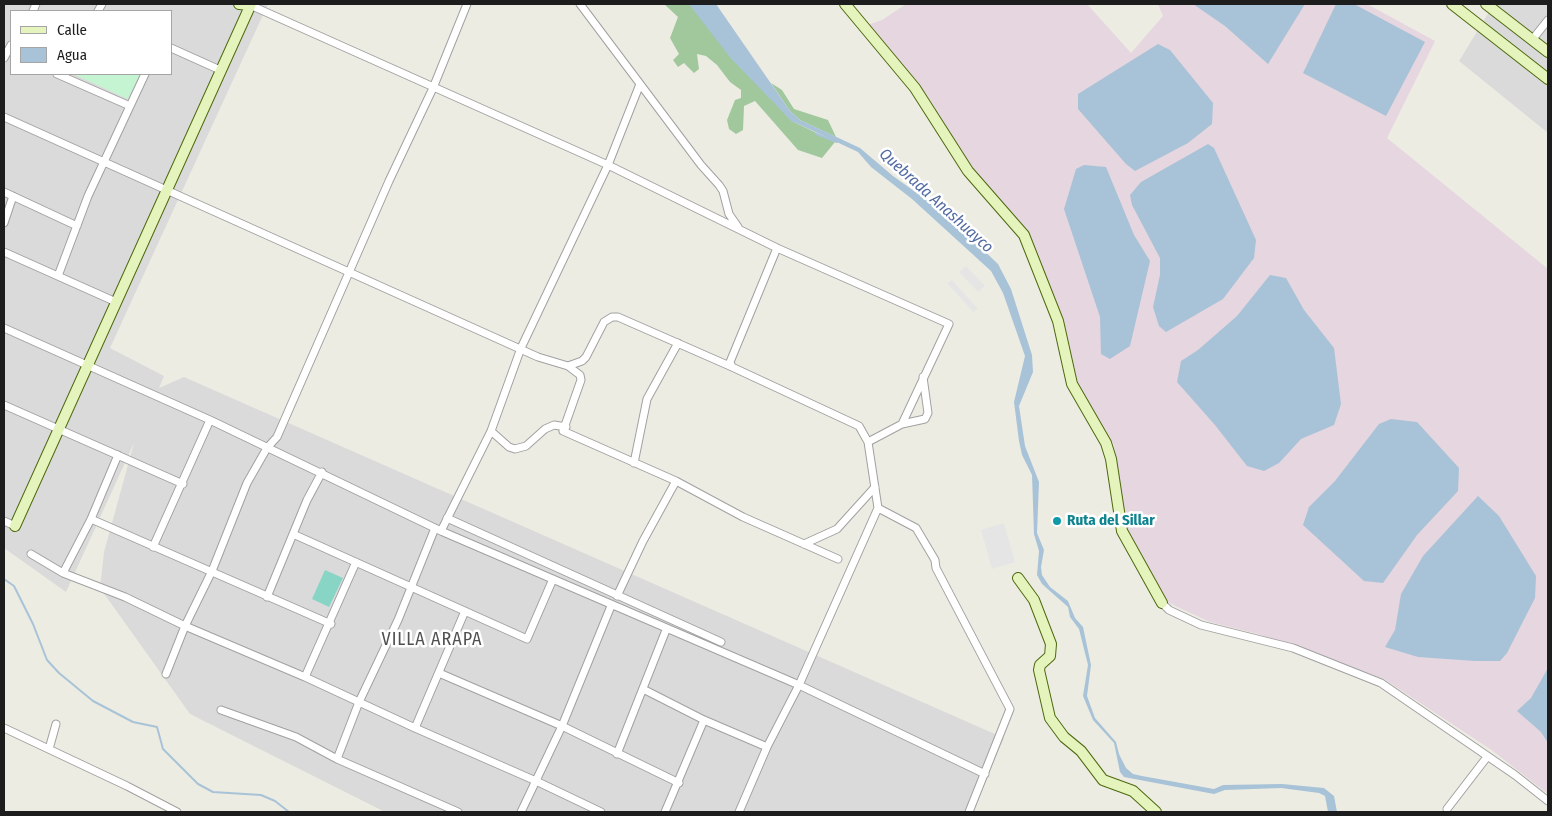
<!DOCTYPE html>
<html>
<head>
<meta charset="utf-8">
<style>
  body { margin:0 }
  #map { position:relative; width:1552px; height:816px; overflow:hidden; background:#edece3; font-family:"Fira Sans Condensed",sans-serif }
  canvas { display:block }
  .frame { position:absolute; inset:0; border:5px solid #1d1d1d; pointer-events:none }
  .legend { position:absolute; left:10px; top:10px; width:162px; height:65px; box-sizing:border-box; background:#fff; border:1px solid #a5a5a5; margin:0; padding:6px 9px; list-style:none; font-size:15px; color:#1d1d1d }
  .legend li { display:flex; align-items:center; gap:10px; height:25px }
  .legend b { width:25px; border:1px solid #a5a5a5 }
</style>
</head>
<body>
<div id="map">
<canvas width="1552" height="816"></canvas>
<div class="frame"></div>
<ul class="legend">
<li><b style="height:6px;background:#e5f3bc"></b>Calle</li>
<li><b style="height:14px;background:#a8c3d7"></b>Agua</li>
</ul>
</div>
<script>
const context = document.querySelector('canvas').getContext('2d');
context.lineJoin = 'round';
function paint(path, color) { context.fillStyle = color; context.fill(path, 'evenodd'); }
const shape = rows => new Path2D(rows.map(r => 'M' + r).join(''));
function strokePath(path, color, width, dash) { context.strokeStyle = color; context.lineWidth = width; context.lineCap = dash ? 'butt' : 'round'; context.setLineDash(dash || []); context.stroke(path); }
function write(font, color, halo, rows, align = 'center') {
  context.font = font + ' "Fira Sans Condensed",sans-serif'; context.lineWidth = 5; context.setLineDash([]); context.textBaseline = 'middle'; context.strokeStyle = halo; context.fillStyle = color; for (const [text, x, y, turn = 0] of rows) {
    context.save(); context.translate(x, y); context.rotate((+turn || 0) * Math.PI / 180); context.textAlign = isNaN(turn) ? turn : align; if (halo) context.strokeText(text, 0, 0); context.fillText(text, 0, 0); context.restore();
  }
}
paint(shape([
  [4,4,268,4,110,348,164,376,159,388,184,377,1004,738,972,812,385,812,190,714,100,588,104,552,134,443,66,592,4,548],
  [11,11,171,11,171,74,11,74],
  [1494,4,1548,4,1548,133,1459,61]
]), '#dbdada');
paint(shape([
  [906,4,1087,4,1131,53,1163,16,1158,4,1367,4,1435,41,1387,138,1548,269,1548,794,1493,751,1384,679,1258,634,1210,622,1171,604,1158,593,1125,526,1114,445,1078,387,1061,316,1035,250,965,157,927,95,867,25,882,20]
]), '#e5d6e0');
paint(shape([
  [664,4,690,4,731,57,792,121,835,142,822,158,798,150,755,101,744,106,743,130,736,134,729,129,727,120,735,100,741,98,741,90,730,82,717,65,706,56,697,54,699,69,694,73,684,63,678,67,673,60,679,54,670,38,678,17],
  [771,83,782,90,794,109,828,120,836,137,800,120,790,111]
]), '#a0c89c');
paint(shape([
  [73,74,140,74,128,99]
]), '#c4f4d1');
paint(shape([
  [325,570,343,578,329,607,312,599]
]), '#88d5c6');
paint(shape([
  [966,266,985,286,978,292,959,272],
  [952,280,978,309,973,312,947,283],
  [1004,523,1015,562,992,569,981,530]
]), '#e5e5e5');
paint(shape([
  [690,4,716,4,790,111,800,120,860,148,893,176,928,201,946,219,976,243,998,264,1011,289,1032,355,1033,372,1019,406,1025,446,1039,482,1037,533,1044,550,1041,567,1042,575,1050,587,1068,601,1075,618,1083,627,1091,665,1087,696,1095,718,1116,742,1119,754,1126,768,1133,774,1142,776,1214,789,1223,785,1282,784,1324,788,1334,796,1337,812,1328,812,1325,796,1319,793,1281,788,1225,790,1214,794,1124,777,1120,772,1114,743,1093,720,1083,696,1088,665,1079,629,1070,617,1068,607,1042,584,1037,575,1039,551,1034,534,1032,475,1022,455,1019,441,1014,402,1025,356,1003,293,991,271,912,199,871,167,858,152,792,121,731,57],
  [1193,4,1305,4,1268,64,1225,26],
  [1336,4,1354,4,1425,42,1386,116,1303,73],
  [1158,44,1170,50,1213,103,1212,124,1188,143,1135,171,1126,164,1078,109,1078,94],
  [1208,144,1214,148,1256,240,1254,258,1223,299,1166,332,1159,326,1153,307,1160,275,1160,258,1132,205,1130,195,1141,182],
  [1084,165,1106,167,1134,235,1150,261,1130,346,1110,359,1101,354,1100,317,1064,209,1076,169],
  [1270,275,1286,278,1304,310,1334,348,1341,404,1334,425,1301,439,1279,463,1264,471,1247,466,1215,425,1177,382,1181,361,1198,350,1237,316],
  [1391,419,1417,422,1459,468,1458,491,1417,535,1383,583,1364,581,1303,525,1309,507,1335,481,1379,424],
  [1478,496,1499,516,1536,576,1535,598,1507,653,1500,661,1475,661,1418,657,1385,647,1395,630,1401,594,1423,556],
  [1548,668,1548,743,1541,732,1517,711,1531,698]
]), '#a8c3d7');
strokePath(shape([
  [690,4,731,57,794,122],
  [816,134,837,142],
  [4,579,14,586,33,624,47,660,59,673,93,701,133,722,157,727,163,749,198,784,213,792,261,795,275,801,289,812]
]), '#a8c3d7', 2);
const street = shape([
  [580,4,701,165,719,185,723,191,729,214,738,227],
  [250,5,608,165,777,248,949,324,902,424,868,442],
  [33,11,36,4],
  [98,11,102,4],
  [1532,40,1548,20],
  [171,48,220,70],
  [4,58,11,45],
  [57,74,130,106],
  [4,117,538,357,568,366,580,375,581,380,563,431,676,481,743,517,838,559],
  [4,192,77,226],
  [4,223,13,196],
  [4,252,116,302],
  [58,276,88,196,145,74],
  [4,328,210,420,441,531,799,685,985,774],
  [568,366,582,361,586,357,604,322,612,317,618,317,732,367],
  [4,405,183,484],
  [902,424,925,419,928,413,923,377],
  [491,431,509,447,515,449,526,446,545,429,554,425,566,427],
  [634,463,647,399,678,343],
  [878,508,916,528,935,560,936,568,1010,709,969,812],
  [447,518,721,642],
  [91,519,331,624],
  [4,521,15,526],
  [441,531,491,431,521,348,608,165,640,84],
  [293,534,527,639,553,579],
  [804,544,837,529,875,487],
  [153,547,210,420],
  [31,554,63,573,125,597,185,626,305,677,415,728,536,781,601,812],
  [63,573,91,519,118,455],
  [617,596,643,541,676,481],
  [267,597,307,500,322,472],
  [1162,603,1169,610,1201,625,1293,648,1381,683,1515,775,1548,801],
  [439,673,562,726,679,783],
  [166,674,185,626,212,571,247,483,267,448,277,437,389,181,433,88,467,4],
  [305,677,356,562],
  [643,689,704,720,767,747],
  [221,710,296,737,337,759,458,812],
  [4,728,127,786,177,812],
  [415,728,465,611],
  [49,749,56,724],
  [617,754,666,630],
  [337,759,359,702,398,620,435,528],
  [1447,809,1487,757],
  [521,812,562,726,611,606],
  [665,812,704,720],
  [739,812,767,747,799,685,878,508,868,442,859,426,732,367,730,362,777,248]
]);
const secondary = shape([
  [239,4,250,5],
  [845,4,915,88,968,171,1024,235,1058,321,1072,384,1106,443,1111,459,1122,531,1162,603],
  [1452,4,1548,79],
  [1486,4,1548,52],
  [15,526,251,4],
  [1018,578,1034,600,1051,644,1050,656,1040,665,1039,670,1050,718,1064,737,1081,751,1103,780,1133,791,1156,812]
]);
strokePath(street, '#a1a1a1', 9);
strokePath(secondary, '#4d690f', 12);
strokePath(street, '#fff', 7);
strokePath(secondary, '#e5f3bc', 10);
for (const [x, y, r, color] of [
  [1057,521,5,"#0f9aa8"]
]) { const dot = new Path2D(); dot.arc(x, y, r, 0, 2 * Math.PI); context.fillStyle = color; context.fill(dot); strokePath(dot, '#fff', 2); }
write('bold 15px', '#0d838f', '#fff', [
  ["Ruta del Sillar",1067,521]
], 'left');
write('italic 16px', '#536ba3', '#fff', [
  ["Quebrada Anashuayco",936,201,42]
]);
context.letterSpacing = '1px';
write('18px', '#505050', '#fff', [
  ["VILLA ARAPA",432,640]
]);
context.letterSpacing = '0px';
</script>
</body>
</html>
